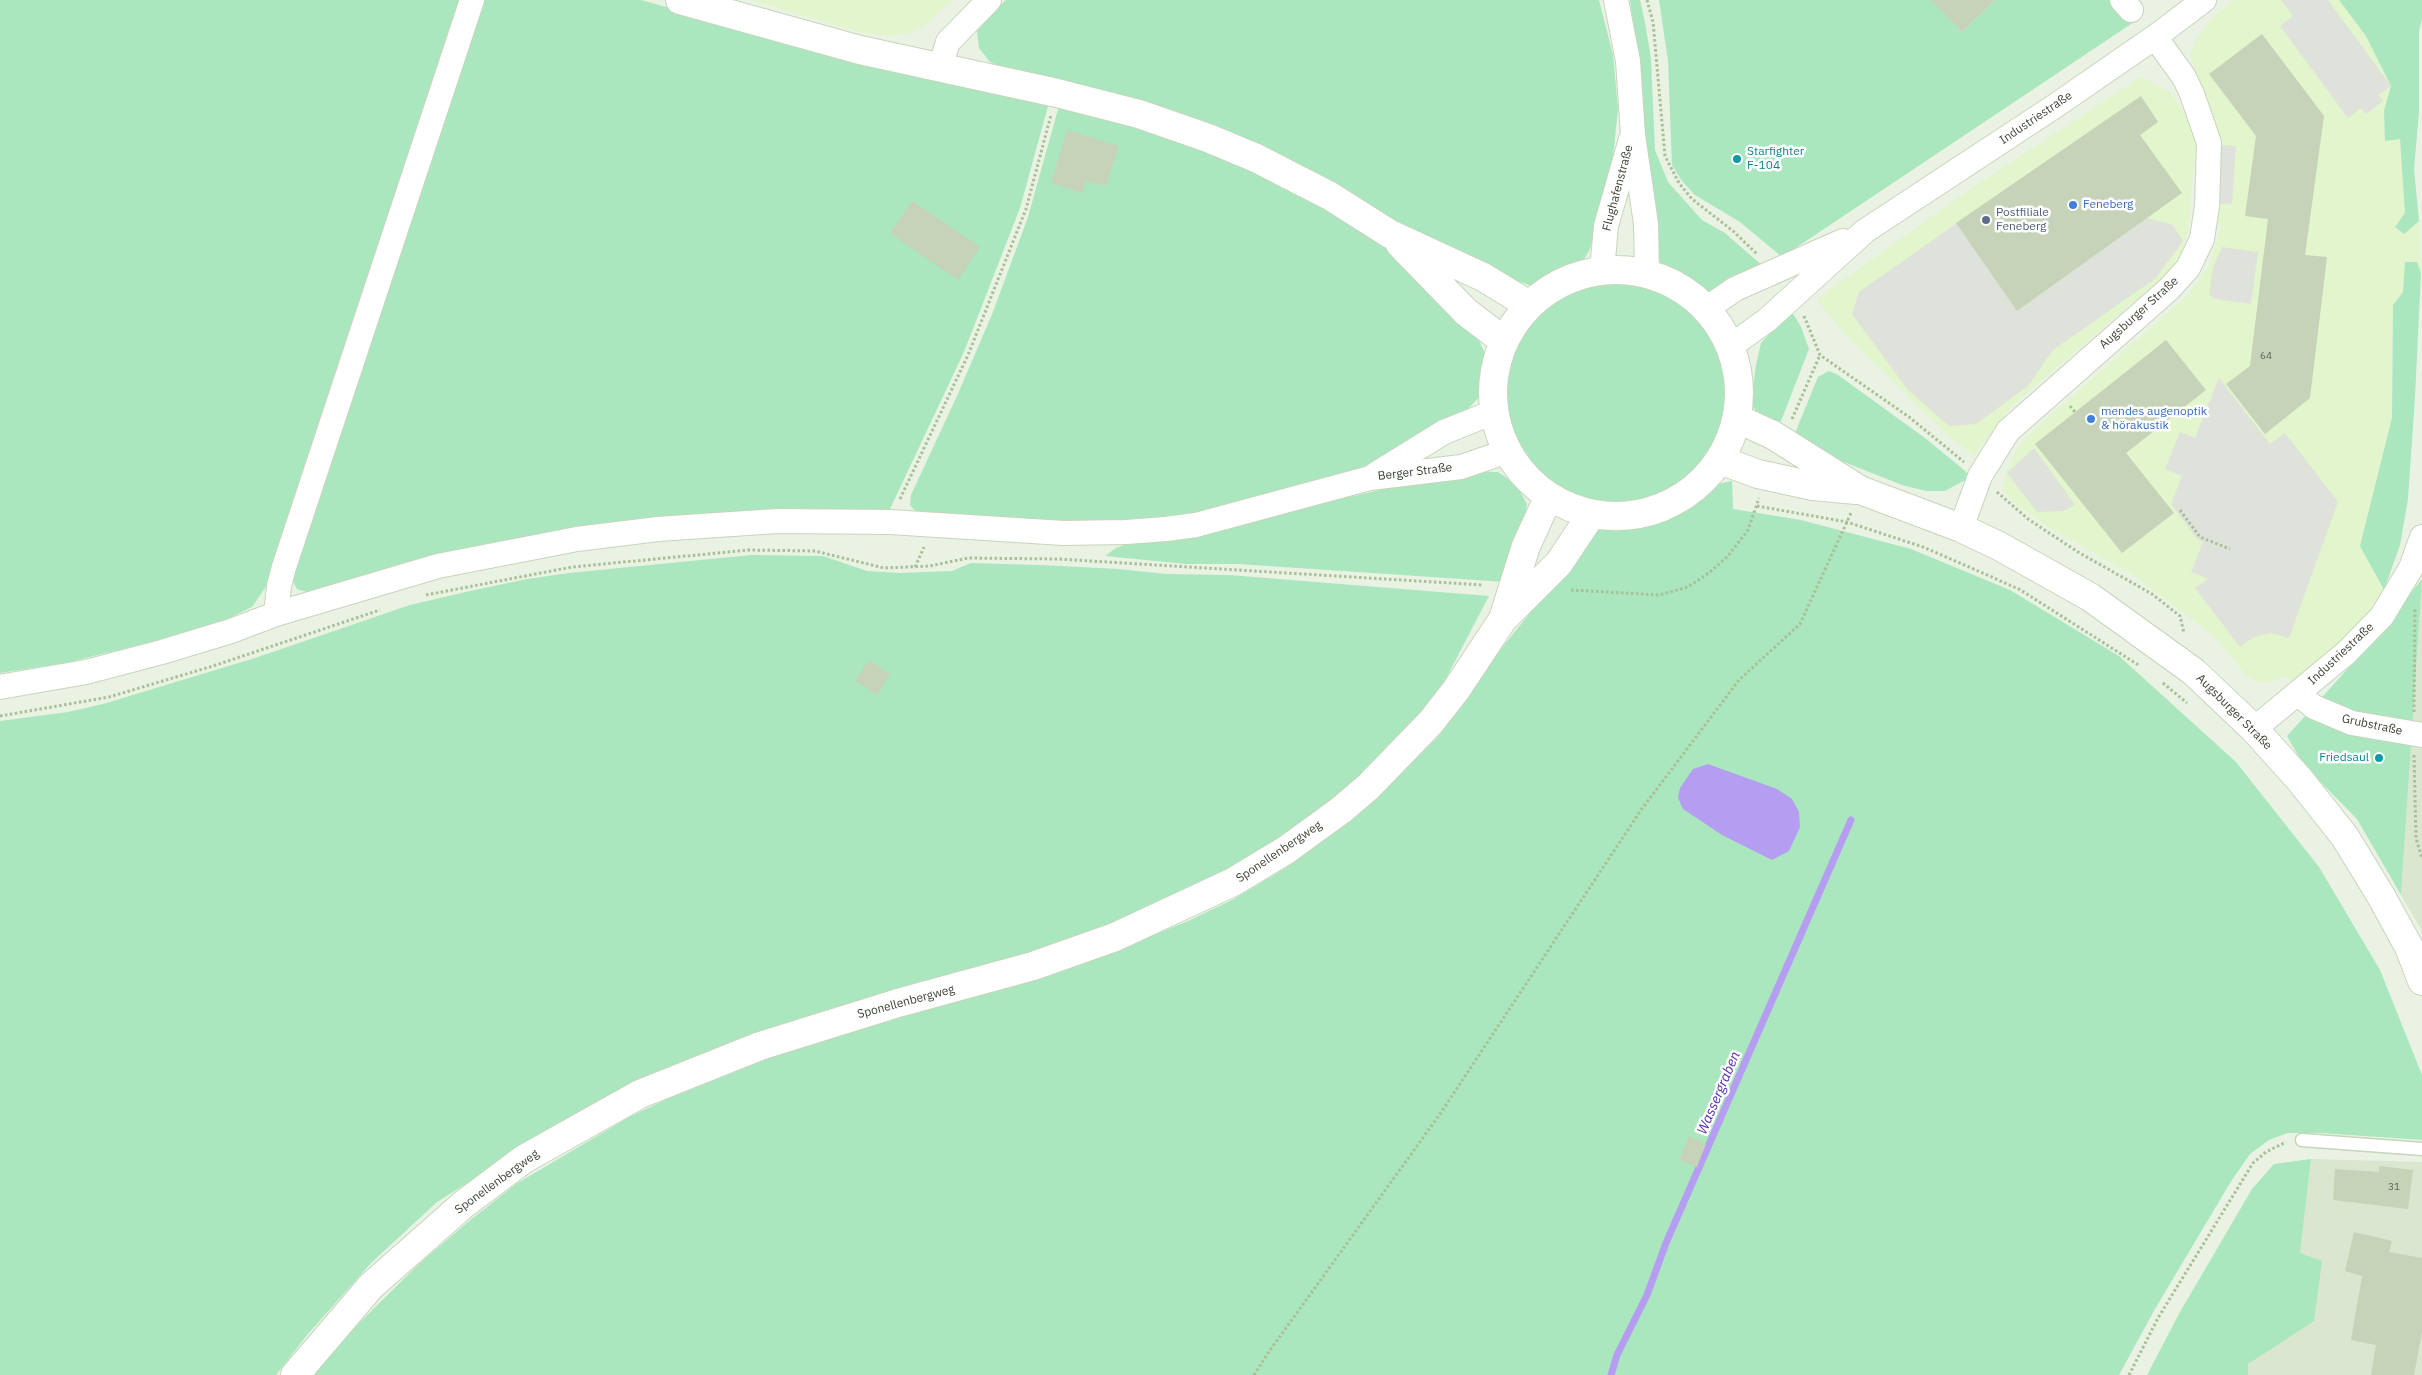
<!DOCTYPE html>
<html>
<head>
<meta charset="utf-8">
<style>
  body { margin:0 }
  canvas { display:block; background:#e9f2e3 }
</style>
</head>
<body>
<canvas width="2422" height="1375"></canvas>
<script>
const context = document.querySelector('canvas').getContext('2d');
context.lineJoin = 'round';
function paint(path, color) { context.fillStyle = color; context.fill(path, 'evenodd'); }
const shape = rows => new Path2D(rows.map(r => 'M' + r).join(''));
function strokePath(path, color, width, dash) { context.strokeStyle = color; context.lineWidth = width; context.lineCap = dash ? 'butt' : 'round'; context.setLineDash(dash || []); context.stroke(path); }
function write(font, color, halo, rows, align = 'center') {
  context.font = font + ' "IBM Plex Sans",sans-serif'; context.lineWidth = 5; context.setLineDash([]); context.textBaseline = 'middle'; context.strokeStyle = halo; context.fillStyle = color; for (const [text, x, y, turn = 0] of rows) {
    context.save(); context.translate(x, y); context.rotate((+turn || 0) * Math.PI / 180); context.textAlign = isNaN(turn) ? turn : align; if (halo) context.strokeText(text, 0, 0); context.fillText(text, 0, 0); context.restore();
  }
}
paint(shape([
  [2422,578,2422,931,2401,895],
  [2311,1159,2422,1162,2422,1375,2248,1375,2247,1364,2314,1320,2300,1253]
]), '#dae6d0');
paint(shape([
  [750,0,952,0,926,24,908,33,890,36,859,32],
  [2234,0,2339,0,2366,36,2391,86,2384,111,2385,140,2400,138,2405,213,2395,227,2404,234,2419,221,2421,273,2417,262,2405,262,2403,292,2393,305,2392,418,2360,546,2384,590,2367,613,2337,645,2292,681,2283,677,2268,683,2255,681,2246,675,2215,637,2135,576,2048,527,2011,500,2003,489,2005,476,2016,450,2032,432,2189,294,2209,265,2222,225,2212,224,2217,126,2190,55,2198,37,2210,21],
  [2141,77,2170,92,2189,121,2196,141,2188,230,2183,250,2165,275,2011,406,1974,456,1946,433,1842,331,1817,299,1966,192]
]), '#e2f5cc');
paint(shape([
  [0,0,462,0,265,588,252,607,225,620,151,642,65,663,0,673],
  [483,0,641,0,792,42,1050,99,1020,208,964,352,889,511,799,509,594,525,432,555,323,589,306,592,297,589,293,582,294,569],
  [1006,0,1599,0,1613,55,1618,109,1613,157,1605,204,1589,251,1581,264,1560,271,1535,287,1496,274,1264,162,1008,70,990,62,979,48,977,31,988,17],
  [1630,0,1640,0,1645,22,1651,59,1655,150,1668,182,1702,220,1725,233,1765,268,1704,296,1662,266,1655,252,1645,151,1642,84],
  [1659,0,1932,0,1962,32,1995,0,2114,0,2134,22,1782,257,1740,222,1695,195,1682,181,1672,165,1668,61],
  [2339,0,2422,0,2422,19,2419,31,2419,112,2414,169,2419,221,2404,234,2395,227,2405,213,2400,139,2385,141,2384,111,2391,86,2366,36],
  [1060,102,1184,138,1297,191,1376,240,1412,268,1465,322,1479,340,1485,354,1484,373,1479,397,1467,410,1410,446,1332,480,1199,516,1068,525,917,513,910,505,911,495,957,396,993,312,1028,217],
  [2405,262,2417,262,2421,273,2415,397,2408,499,2400,545,2384,590,2360,546,2392,418,2393,305,2403,292],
  '1504 395a112 112 0 1 1 224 0a112 112 0 1 1-224 0Z',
  [1790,313,1794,315,1801,327,1809,349,1781,421,1772,428,1757,413,1751,403,1756,365,1761,343],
  [1829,371,1838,375,1925,438,1964,470,1968,474,1967,479,1945,491,1926,491,1902,485,1824,454,1793,438,1818,377],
  [1463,471,1498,472,1516,484,1527,504,1523,531,1506,582,1238,564,1186,564,1105,556,1116,548,1143,538,1270,515],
  [1732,481,1733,509,1801,520,1911,549,2010,590,2119,656,2236,762,2319,867,2380,970,2422,1075,2422,1140,2321,1133,2287,1133,2269,1140,2250,1154,2230,1183,2155,1309,2119,1375,314,1375,350,1332,420,1263,468,1222,516,1184,631,1116,704,1082,789,1051,952,1002,1044,977,1186,922,1234,899,1287,867,1362,811,1439,736,1501,649,1597,529,1616,531,1642,528,1668,519,1687,511,1717,484],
  [751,555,823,556,867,571,900,573,952,571,971,563,1040,565,1118,569,1166,574,1229,575,1489,596,1432,705,1335,802,1271,846,1214,879,1154,907,1030,958,807,1017,718,1049,507,1158,437,1202,371,1263,307,1335,276,1375,0,1375,0,721,68,712,103,704,255,658,410,605,470,591,527,579,569,573],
  [2422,579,2401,895,2357,819,2303,764,2287,736,2370,644],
  [2311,1159,2300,1253,2322,1261,2314,1321,2248,1364,2248,1375,2147,1375,2180,1312,2252,1189,2274,1164]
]), '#aae7bf');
paint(shape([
  [2281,0,2328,0,2391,86,2378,95,2383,101,2366,114,2361,108,2348,118,2280,26,2293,16],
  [2218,145,2236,146,2232,204,2214,203],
  [2147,218,2173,225,2183,241,2156,278,2053,350,2028,386,1976,424,1949,426,1908,390,1852,314,1859,292,1957,223,2017,311],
  [2222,247,2258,252,2251,304,2215,299,2209,295,2213,267],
  [2219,378,2270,444,2285,433,2338,502,2289,638,2270,633,2254,637,2240,647,2195,588,2208,579,2191,572,2203,542,2197,539,2171,504,2182,476,2165,469,2180,432,2195,438],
  [2034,448,2075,505,2063,511,2037,512,2007,473]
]), '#dfe2db');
paint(shape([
  [1708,764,1777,789,1792,799,1799,812,1800,827,1789,851,1772,860,1722,835,1683,809,1678,798,1680,788,1693,769]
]), '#b59df1');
strokePath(shape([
  [1611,1375,1617,1355,1647,1295,1666,1243,1851,820]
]), '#b59df1', 7);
paint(shape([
  [1931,0,1995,0,1962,32],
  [2262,34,2324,116,2305,255,2327,257,2310,398,2265,434,2226,384,2250,366,2268,219,2245,216,2256,136,2209,74],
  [2141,96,2158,122,2140,135,2182,193,2017,311,1956,223],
  [1067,130,1119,146,1106,186,1086,181,1082,193,1051,183],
  [912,201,980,247,958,280,890,233],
  [2166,340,2206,390,2126,453,2174,513,2122,553,2035,444],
  [869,660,890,674,877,695,855,681],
  [1689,1136,1706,1144,1697,1167,1679,1160],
  [2379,1166,2413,1170,2408,1209,2333,1200,2335,1169,2379,1172],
  [2354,1232,2392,1241,2389,1252,2422,1258,2422,1332,2414,1375,2371,1375,2376,1345,2351,1340,2362,1276,2345,1271]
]), '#c6d3b8');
const service = shape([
  [2302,1140,2422,1149]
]);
const minor = shape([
  [1616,0,1628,61,1633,135,1646,224,1647,273],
  [2122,0,2131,10],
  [940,68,948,42,989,0],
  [1602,271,1606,226,1631,139],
  [1706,309,1735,289,1843,241],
  [1731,346,1767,320,1865,231,2055,106,2155,37,2204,0],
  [1376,474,1444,432,1494,412],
  [1961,528,1980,476,2008,431,2169,289,2188,268,2202,239,2207,206,2209,143,2192,94,2184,77,2155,37],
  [276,614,279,586,284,567,472,0],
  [0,687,86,672,162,652,231,631,276,614,438,566,577,539,658,529,777,521,890,522,1063,533,1126,532,1166,529,1196,525,1370,478,1461,467,1508,451],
  [2298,694,2314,707,2352,723,2422,735],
  [2254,729,2346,653,2382,616,2411,568,2422,537]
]);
const tertiary = shape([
  [680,0,860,50,1057,93,1139,114,1208,138,1256,158,1330,196,1390,234,1483,277,1529,305],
  [1400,244,1466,312,1504,341],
  '1493 393a123 123 0 1 1 246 0a123 123 0 1 1-246 0Z',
  [1738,419,1773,435,1860,490,1961,528,1999,546,2090,597,2194,672,2254,729,2300,780,2345,837,2381,896,2409,947,2422,981],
  [1720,460,1758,474,1813,486,1856,490],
  [1506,616,1559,563,1591,515],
  [295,1375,371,1286,464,1204,524,1159,640,1094,760,1046,898,1003,1033,966,1115,937,1233,882,1286,850,1341,810,1368,787,1431,722,1456,690,1503,619,1526,546,1549,496]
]);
strokePath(service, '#c7d5bc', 15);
strokePath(minor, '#c7d5bc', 26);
strokePath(tertiary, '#c7d5bc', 30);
strokePath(shape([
  [1647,0,1653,22,1665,156,1679,183,1692,199,1733,231,1757,254],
  [1804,316,1820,355,1909,417,1964,462],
  [2070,406,2075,412],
  [1792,419,1820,355],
  [1997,492,2028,519,2078,552,2152,594,2180,616,2184,633],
  [900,499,968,355,1026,209,1051,115],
  [1757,506,1847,522,1923,547,2019,589,2140,666],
  [2180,510,2200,537,2230,549],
  [915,567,924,547],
  [1571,590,1659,595,1688,587,1710,572,1728,556,1748,530,1759,498],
  [426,595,572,567,749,550,815,551,884,568,930,566,968,558,1058,559,1483,585],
  [2163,683,2187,703],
  [2414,712,2415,608],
  [0,716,109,697,213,666,380,610],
  [2414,755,2416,838,2422,859],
  [1254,1375,1268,1353,1440,1114,1641,810,1739,680,1800,624,1851,513],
  [2129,1375,2158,1318,2253,1163,2266,1152,2286,1142]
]), '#a9bf96', 3, [2.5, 2.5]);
strokePath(service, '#fff', 12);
strokePath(minor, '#fff', 24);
strokePath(tertiary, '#fff', 28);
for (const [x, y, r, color] of [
  [1737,159,5,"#0f9aa8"],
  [2073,205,5,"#3f7fe0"],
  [1986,220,5,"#5c6f8a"],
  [2091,419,5,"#3f7fe0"],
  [2379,758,5,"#0f9aa8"]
]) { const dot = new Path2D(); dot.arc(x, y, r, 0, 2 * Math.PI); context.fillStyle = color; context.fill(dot); strokePath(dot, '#fff', 2); }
write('10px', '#5e6754', null, [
  ["64",2266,356],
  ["31",2394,1187]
]);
write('12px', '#3b4333', '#fff', [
  ["Industriestraße",2036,118,-34],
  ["Flughafenstraße",1618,188,-75],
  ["Augsburger Straße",2139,313,-42],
  ["Berger Straße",1415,472,-7],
  ["Industriestraße",2341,654,-43],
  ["Augsburger Straße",2234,712,45],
  ["Grubstraße",2372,725,12],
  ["Sponellenbergweg",1279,852,-34],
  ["Sponellenbergweg",906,1002,-15],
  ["Sponellenbergweg",497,1182,-36]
]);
write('12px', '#0d838f', '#fff', [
  ["Starfighter",1747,152],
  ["F-104",1747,166],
  ["Friedsaul",2369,758,"right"]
], 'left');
write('12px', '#366cbe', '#fff', [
  ["Feneberg",2083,205],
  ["mendes augenoptik",2101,412],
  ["& hörakustik",2101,426]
], 'left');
write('12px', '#4e5e75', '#fff', [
  ["Postfiliale",1996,213],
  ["Feneberg",1996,227]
], 'left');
write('italic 14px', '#542cb0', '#fff', [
  ["Wassergraben",1719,1093,-67]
]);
</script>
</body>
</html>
